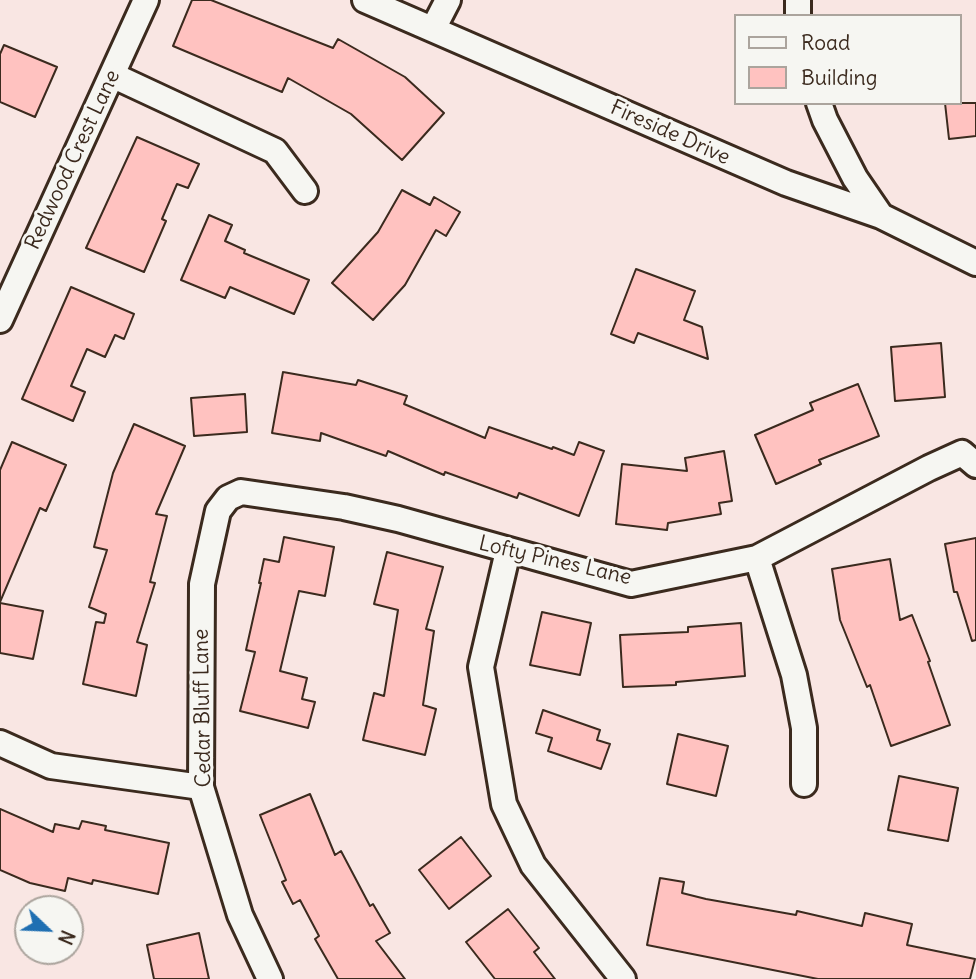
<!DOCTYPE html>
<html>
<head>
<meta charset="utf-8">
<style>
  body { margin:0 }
  #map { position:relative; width:976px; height:979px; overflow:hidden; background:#f9e6e3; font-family:Delius,sans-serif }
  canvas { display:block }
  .legend { position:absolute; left:734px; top:14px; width:228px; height:91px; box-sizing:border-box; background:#f6f6f2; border:2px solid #aba49d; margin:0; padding:9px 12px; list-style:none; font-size:21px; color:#3b2a1e }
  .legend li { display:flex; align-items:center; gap:14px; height:35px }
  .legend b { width:35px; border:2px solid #aba49d }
  .north { position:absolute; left:14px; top:895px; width:70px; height:70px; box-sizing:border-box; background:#f6f6f2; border:2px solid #aba49d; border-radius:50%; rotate:113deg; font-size:19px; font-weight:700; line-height:28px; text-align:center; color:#3b2a1e }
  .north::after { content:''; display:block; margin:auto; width:24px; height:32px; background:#1f6fb2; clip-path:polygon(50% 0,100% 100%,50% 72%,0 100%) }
</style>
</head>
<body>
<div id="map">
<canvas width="976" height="979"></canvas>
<ul class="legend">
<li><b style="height:9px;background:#f6f6f2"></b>Road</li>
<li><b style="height:19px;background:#ffc2c0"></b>Building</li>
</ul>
<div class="north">N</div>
</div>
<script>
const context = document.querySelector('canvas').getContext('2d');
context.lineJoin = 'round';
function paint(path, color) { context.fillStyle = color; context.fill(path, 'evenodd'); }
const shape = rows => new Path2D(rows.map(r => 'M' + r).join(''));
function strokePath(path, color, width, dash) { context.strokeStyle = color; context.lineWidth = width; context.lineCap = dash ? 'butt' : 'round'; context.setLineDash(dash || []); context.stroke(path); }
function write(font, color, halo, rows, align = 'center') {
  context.font = font + ' Delius,sans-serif'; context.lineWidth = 6; context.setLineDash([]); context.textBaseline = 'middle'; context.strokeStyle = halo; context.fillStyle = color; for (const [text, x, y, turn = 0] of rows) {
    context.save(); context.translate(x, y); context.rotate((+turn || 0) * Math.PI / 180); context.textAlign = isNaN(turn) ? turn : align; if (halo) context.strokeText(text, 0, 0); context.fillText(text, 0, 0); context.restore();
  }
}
const building = shape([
  [192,0,211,0,333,48,338,39,405,77,444,113,402,160,351,114,288,78,282,92,173,46,192,0],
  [4,45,57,67,35,117,0,102,0,54,4,45],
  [945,103,976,103,976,136,949,139,945,103],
  [137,137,199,164,188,188,177,184,162,219,166,221,144,272,86,248,137,137],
  [402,190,430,205,434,197,460,212,446,236,436,230,405,285,373,320,332,283,378,232,402,190],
  [209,215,232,225,225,241,245,250,244,253,309,280,294,314,230,287,225,298,181,280,209,215],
  [636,269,695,291,684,320,702,327,708,359,638,333,634,343,611,334,636,269],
  [71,287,134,314,124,339,115,335,105,357,87,349,71,386,85,392,73,421,22,399,71,287],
  [941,343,945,397,895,401,891,347,941,343],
  [283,372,356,385,358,380,407,396,404,404,485,438,489,427,552,449,553,447,574,455,579,442,604,451,579,516,519,493,517,498,445,472,444,475,388,451,386,456,321,433,320,441,272,433,283,372],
  [858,384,879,436,819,460,821,464,776,484,755,435,813,410,810,403,858,384],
  [245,394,247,432,194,436,191,398,245,394],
  [134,424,185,446,156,514,167,516,150,582,155,583,137,642,147,645,136,696,83,684,96,622,104,623,106,614,89,607,107,550,94,547,113,473,134,424],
  [12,442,66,465,46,511,40,508,0,602,0,470,12,442],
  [724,451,732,501,719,503,721,514,668,523,667,530,616,524,622,464,687,471,685,458,724,451],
  [284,537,334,547,325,596,299,591,280,671,307,678,302,699,315,702,308,728,240,711,255,652,246,650,261,583,259,583,264,559,279,562,284,537],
  [976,538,976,640,972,641,957,592,954,592,945,544,976,538],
  [387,552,443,567,426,629,434,631,423,705,436,709,425,755,363,740,374,693,384,696,398,610,374,604,387,552],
  [890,559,900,620,912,615,930,661,928,662,950,725,891,746,870,685,867,687,840,620,832,569,890,559],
  [0,603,43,611,33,659,0,653,0,603],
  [542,612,591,623,580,675,530,665,542,612],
  [741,623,745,676,676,682,676,685,623,687,620,635,688,632,688,627,741,623],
  [543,710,600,730,597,740,610,744,601,769,548,751,552,738,536,733,543,710],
  [678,734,728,746,716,796,667,784,678,734],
  [899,776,958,788,948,841,888,830,899,776],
  [310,794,335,855,341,851,370,906,373,904,390,933,376,941,405,979,338,979,315,939,319,936,300,900,293,904,282,882,286,880,260,815,310,794],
  [0,809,53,832,55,824,79,829,82,821,106,826,105,830,169,843,158,894,93,880,92,884,68,878,65,891,30,883,0,870,0,809],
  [461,837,491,876,449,909,419,870,461,837],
  [660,878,684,882,682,893,706,899,796,915,797,911,862,926,865,913,912,924,907,945,975,959,970,979,818,979,647,945,660,878],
  [508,909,539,948,534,952,555,979,495,979,466,942,508,909],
  [199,933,209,979,154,979,147,945,199,933]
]);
paint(building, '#ffc2c0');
strokePath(building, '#3b2a1e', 2);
const street = shape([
  [365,0,786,183,881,216,976,263],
  [798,0,798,16],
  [433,29,448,0],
  [112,75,275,151,305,191],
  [819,103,825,120,855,178,881,216],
  [0,320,146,0],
  [508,551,481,667,504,804,533,865,623,979],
  [757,558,794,675,804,728,804,784],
  [0,743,51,766,201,787],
  [270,979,240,915,201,787,202,584,218,511,228,498,241,492,344,507,398,519,631,584,757,558,929,468,962,453,976,465]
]);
strokePath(street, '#3b2a1e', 30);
strokePath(street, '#f6f6f2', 24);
write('21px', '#3b2a1e', '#f6f6f2', [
  ["Fireside Drive",670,133,24],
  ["Redwood Crest Lane",73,160,-65],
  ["Lofty Pines Lane",555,561,13],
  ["Cedar Bluff Lane",203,708,-91]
]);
</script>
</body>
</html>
